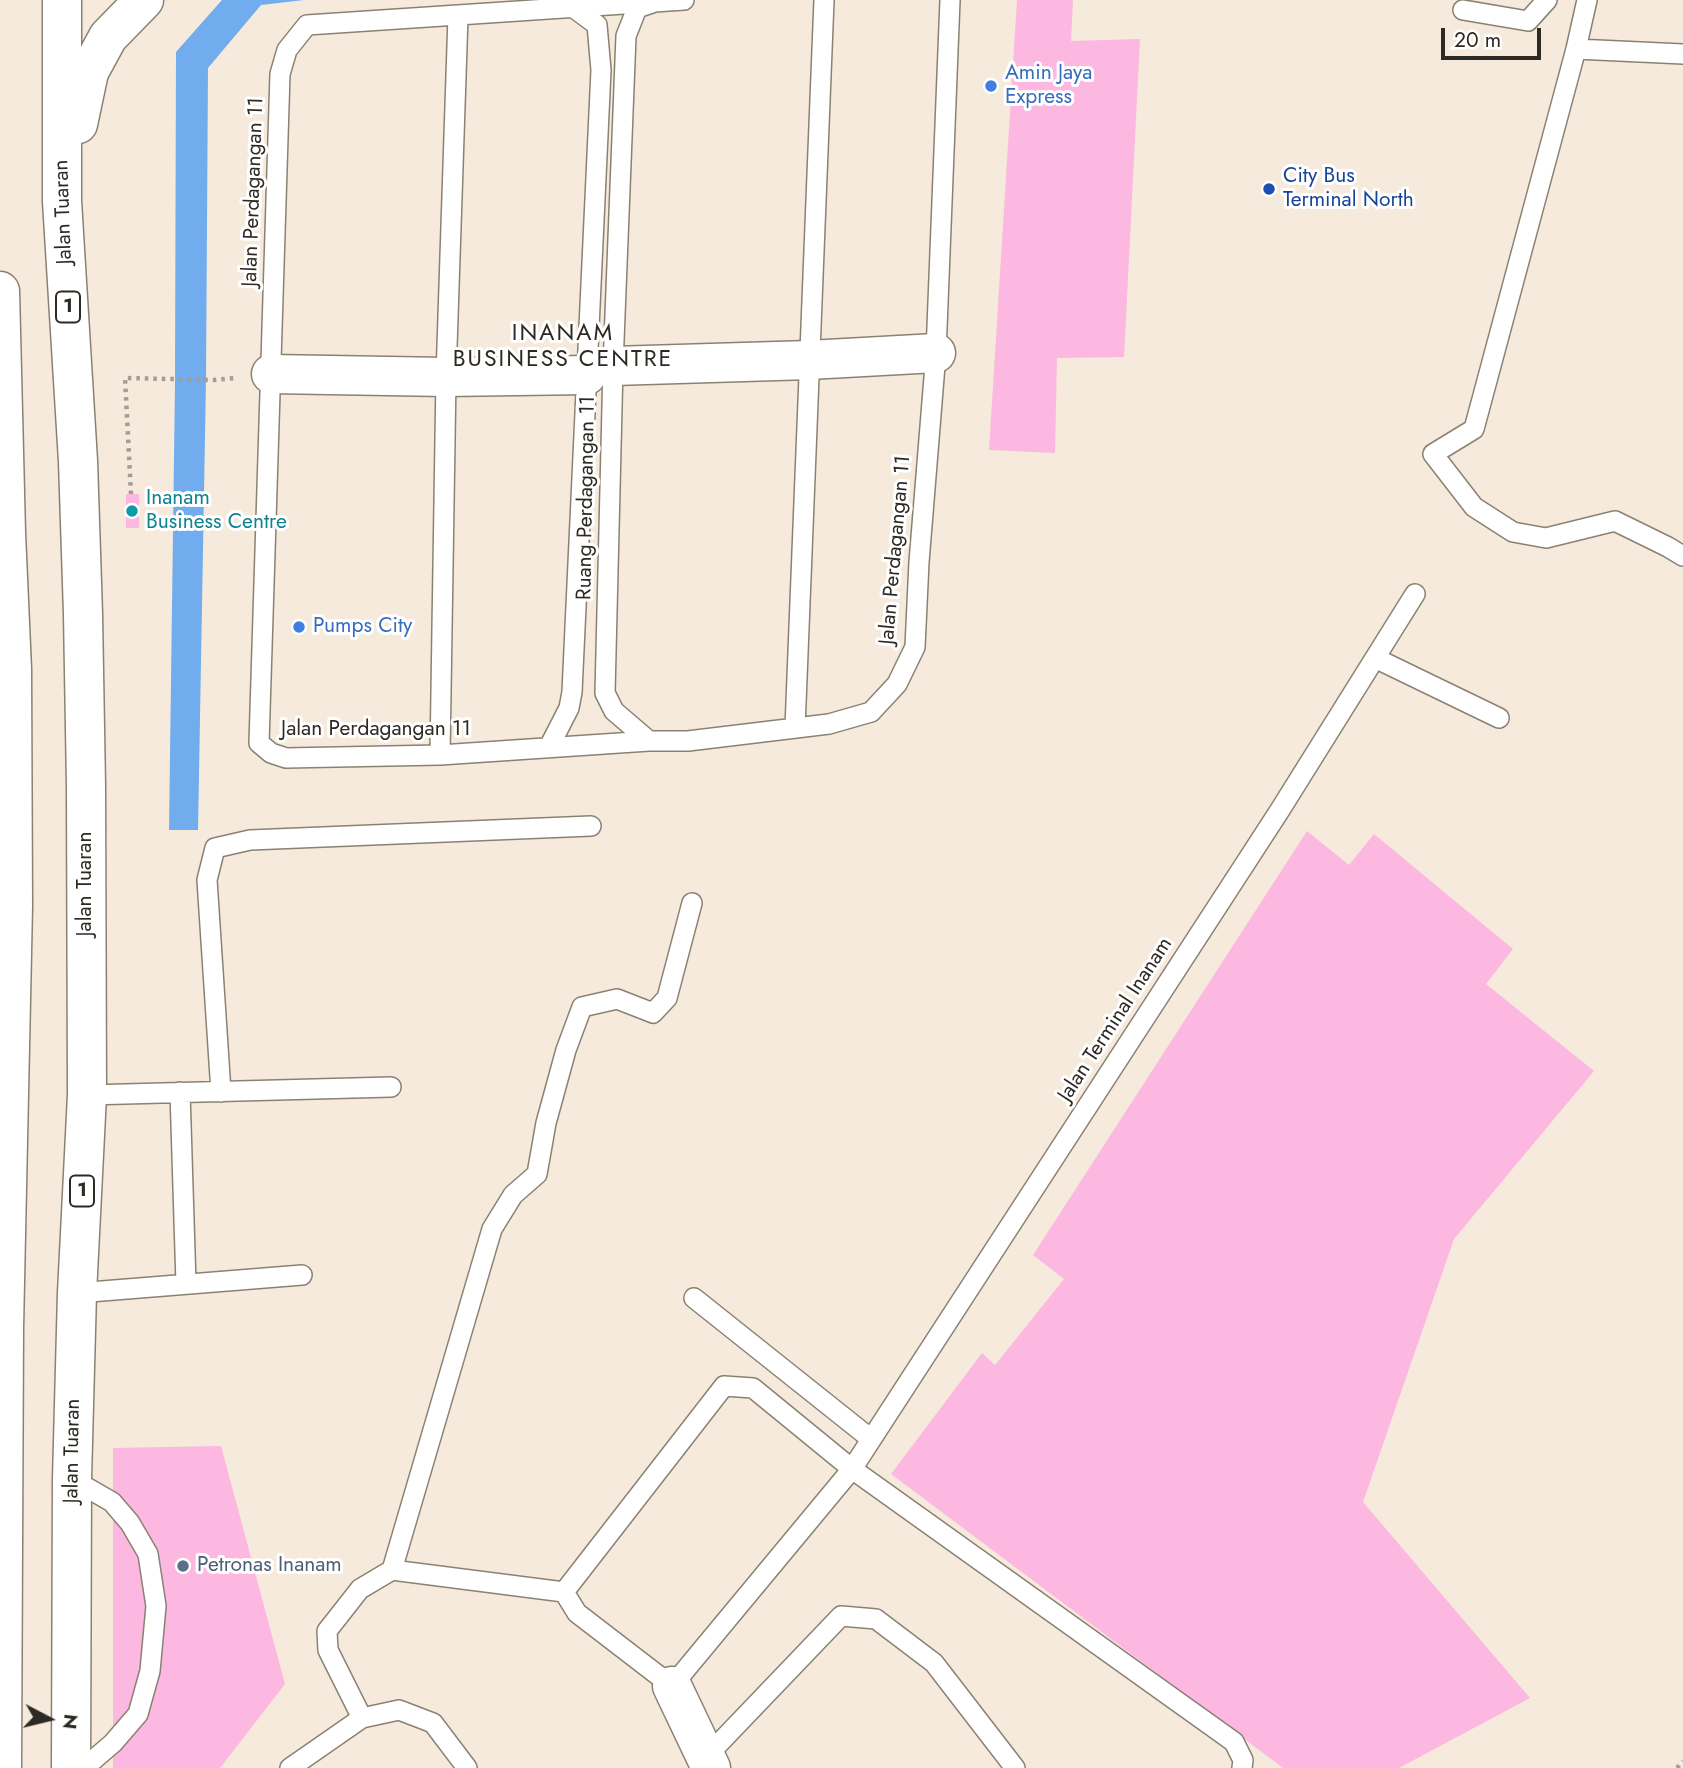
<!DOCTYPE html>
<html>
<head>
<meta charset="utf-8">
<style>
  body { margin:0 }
  #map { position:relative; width:1683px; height:1768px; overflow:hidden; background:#f5eadb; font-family:Jost,sans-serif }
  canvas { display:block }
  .north { position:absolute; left:14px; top:1684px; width:70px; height:70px; -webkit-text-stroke:5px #fff; paint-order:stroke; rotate:97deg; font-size:19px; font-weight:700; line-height:28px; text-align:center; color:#2d2923 }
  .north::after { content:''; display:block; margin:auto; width:24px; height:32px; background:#2d2923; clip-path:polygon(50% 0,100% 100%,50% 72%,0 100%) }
  .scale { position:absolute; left:1441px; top:28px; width:100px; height:32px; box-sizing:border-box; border:4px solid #2d2923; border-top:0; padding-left:9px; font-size:21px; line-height:24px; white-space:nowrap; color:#2d2923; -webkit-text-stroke:5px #fff; paint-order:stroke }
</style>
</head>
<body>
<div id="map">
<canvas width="1683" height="1768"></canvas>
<div class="north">N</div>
<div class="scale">20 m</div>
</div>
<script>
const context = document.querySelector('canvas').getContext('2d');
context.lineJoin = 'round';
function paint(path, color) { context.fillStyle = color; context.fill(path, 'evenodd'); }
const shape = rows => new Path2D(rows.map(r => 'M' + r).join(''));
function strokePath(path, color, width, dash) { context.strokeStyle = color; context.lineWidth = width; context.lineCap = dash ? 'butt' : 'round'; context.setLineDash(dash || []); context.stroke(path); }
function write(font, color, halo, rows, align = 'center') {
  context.font = font + ' Jost,sans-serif'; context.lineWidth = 6; context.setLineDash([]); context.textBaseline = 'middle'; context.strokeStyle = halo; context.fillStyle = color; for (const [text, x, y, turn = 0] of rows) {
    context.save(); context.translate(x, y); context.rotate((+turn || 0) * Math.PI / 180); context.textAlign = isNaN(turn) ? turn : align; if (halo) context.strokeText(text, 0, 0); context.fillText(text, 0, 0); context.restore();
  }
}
paint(shape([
  [222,0,304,0,261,5,208,68,206,380,198,830,169,830,175,383,176,52]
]), '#70acee');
paint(shape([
  [1017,0,1073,0,1071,41,1140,39,1124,357,1057,358,1055,453,989,450],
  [126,494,139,494,139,528,126,528],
  [1307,831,1349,865,1374,834,1513,949,1486,984,1594,1071,1454,1239,1363,1502,1530,1698,1399,1768,1283,1768,891,1474,982,1353,995,1365,1064,1279,1033,1255],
  [221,1446,285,1684,220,1768,113,1768,113,1448]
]), '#fcb8e0');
const lane = shape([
  [684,0,307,25,287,50,280,74,259,743,271,753,286,758,440,755,649,741,688,741,829,724,871,712,897,684,915,647,919,562,936,353,950,0],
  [1587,0,1576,49,1474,429,1433,454,1474,507,1513,532,1546,538,1615,521,1668,547,1683,556],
  [1463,10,1528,21,1547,0],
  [1576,49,1683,54],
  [1375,658,1499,718],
  [795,728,824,0],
  [649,741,614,711,605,693,613,366,626,36,637,8,652,3],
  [549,747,569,708,572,692,601,70,597,25,574,8],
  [440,755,446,377,458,16],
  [180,1092,186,1284],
  [221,1092,207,880,215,848,250,840,591,826],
  [87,1095,391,1087],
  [77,1293,302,1275],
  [694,1298,871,1439],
  [724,1386,753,1388,852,1469,672,1686,577,1613,564,1592,724,1386],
  [72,1479,112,1502,130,1523,148,1554,156,1606,150,1671,138,1714,113,1743,84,1768],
  [392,1570,492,1229,513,1195,537,1174,546,1123,566,1050,582,1007,617,999,653,1013,667,998,692,903],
  [362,1718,328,1650,327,1631,360,1589,392,1570,564,1592],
  [706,1757,841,1616,876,1619,934,1663,1015,1768],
  [290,1768,362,1718,399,1710,433,1723,467,1768],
  [1242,1768,1243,1760,1234,1742,852,1469,1280,810,1415,594]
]);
const street = shape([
  [613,366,809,360,936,353],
  [271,374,446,377,587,375],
  [672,1686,711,1768]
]);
const primary = shape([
  [62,0,62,201,78,461,83,614,86,786,87,1095,77,1293,72,1479,71,1768],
  [78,124,89,72,108,37,144,0],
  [0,291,6,533,12,669,13,906,4,1328,2,1768]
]);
strokePath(lane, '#8b8173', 22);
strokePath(street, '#8b8173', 41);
strokePath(primary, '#8b8173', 41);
strokePath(shape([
  [131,494,125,378,213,380,235,378],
  [1677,1768,1683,1761]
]), '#a59d91', 4.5, [3.5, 5]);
strokePath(lane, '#fff', 19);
strokePath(street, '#fff', 38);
strokePath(primary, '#fff', 38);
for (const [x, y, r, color] of [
  [991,86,7,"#3f7fe0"],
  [1269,189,7,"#1a4fb4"],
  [132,511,7,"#0f9aa8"],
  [299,627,7,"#3f7fe0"],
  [183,1566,7,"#5c6f8a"]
]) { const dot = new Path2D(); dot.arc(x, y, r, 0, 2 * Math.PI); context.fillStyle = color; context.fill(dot); strokePath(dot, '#fff', 2.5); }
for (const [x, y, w] of [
  [68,307,24],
  [82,1191,24]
]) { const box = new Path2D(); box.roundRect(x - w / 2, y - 15.5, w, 31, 5); context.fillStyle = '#fff'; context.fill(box); strokePath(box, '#2d2923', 2); }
write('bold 19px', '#2d2923', null, [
  ["1",68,307],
  ["1",82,1191]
]);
write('21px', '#366cbe', '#fff', [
  ["Amin Jaya",1005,74],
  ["Express",1005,98],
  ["Pumps City",313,627]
], 'left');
write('21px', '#164399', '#fff', [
  ["City Bus",1283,177],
  ["Terminal North",1283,201]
], 'left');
write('21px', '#2d2923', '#fff', [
  ["Jalan Perdagangan 11",254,192,-88],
  ["Jalan Tuaran",64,212,-92],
  ["Ruang Perdagangan 11",587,498,-89],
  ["Jalan Perdagangan 11",896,550,-85],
  ["Jalan Perdagangan 11",376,730],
  ["Jalan Tuaran",86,884,-90],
  ["Jalan Terminal Inanam",1116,1020,-57],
  ["Jalan Tuaran",73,1451,-89]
]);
write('21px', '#0d838f', '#fff', [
  ["Inanam",146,499],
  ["Business Centre",146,523]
], 'left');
write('21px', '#4e5e75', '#fff', [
  ["Petronas Inanam",197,1566]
], 'left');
context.letterSpacing = '2px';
write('23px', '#2d2923', '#fff', [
  ["INANAM",563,334],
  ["BUSINESS CENTRE",563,360]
]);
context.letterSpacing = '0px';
</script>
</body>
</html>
